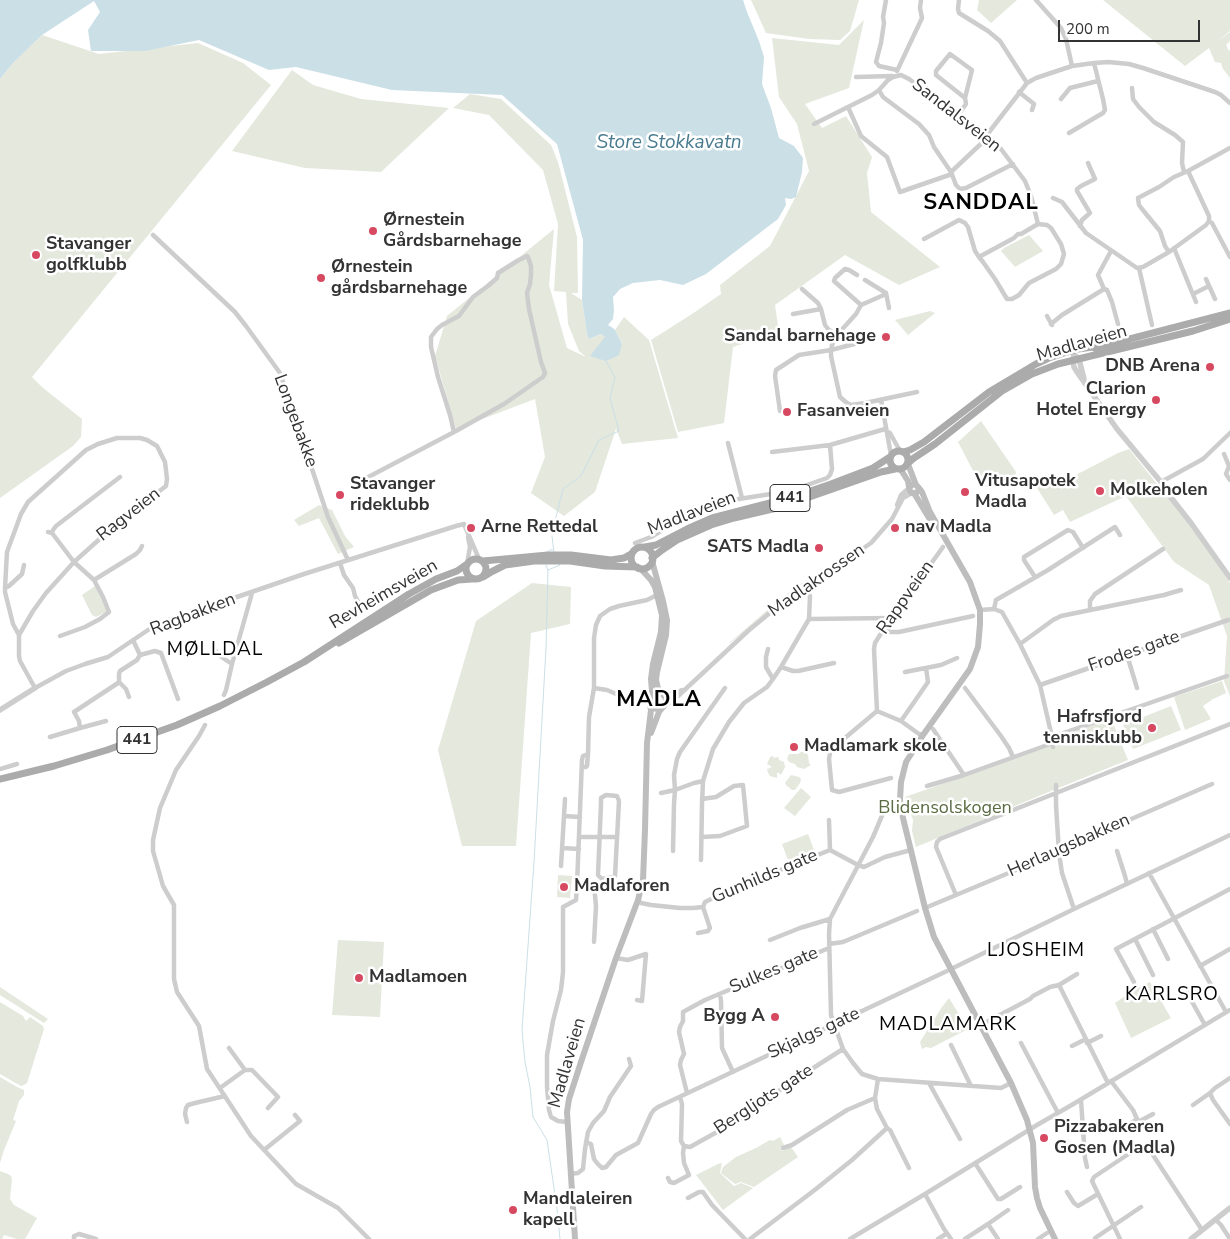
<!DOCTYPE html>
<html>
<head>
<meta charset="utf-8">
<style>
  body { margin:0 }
  #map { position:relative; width:1230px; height:1239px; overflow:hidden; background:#fff; font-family:"Nunito Sans",sans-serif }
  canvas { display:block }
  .scale { position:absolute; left:1058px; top:20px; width:142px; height:22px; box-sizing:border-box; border:2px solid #333; border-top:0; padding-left:6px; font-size:15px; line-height:18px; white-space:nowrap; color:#333; -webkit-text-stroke:4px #fff; paint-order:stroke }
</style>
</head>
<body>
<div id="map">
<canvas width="1230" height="1239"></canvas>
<div class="scale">200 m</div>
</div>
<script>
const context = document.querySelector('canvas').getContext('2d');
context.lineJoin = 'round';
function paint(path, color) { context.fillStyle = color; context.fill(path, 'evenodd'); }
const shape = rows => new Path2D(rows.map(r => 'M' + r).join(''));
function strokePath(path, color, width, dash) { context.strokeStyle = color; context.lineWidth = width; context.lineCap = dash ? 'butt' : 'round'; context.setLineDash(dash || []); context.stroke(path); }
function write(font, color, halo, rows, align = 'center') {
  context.font = font + ' "Nunito Sans",sans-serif'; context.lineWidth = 5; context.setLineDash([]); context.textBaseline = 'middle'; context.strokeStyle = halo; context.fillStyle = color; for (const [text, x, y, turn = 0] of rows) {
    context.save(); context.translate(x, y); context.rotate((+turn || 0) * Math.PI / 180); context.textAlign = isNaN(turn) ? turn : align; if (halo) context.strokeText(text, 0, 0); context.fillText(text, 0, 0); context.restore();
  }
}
paint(shape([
  [751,0,859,0,850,31,840,40,809,39,766,33],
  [979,0,1017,0,991,23,977,10],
  [1103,0,1230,0,1230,31,1215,43,1230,32,1230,41,1226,45,1229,51,1230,50,1230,78,1223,69,1221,63,1215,62,1209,48,1185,66],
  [864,20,849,88,805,104,822,128,846,116,872,157,867,173,871,212,940,267,899,285,845,255,775,305,779,332,733,347,724,423,678,432,651,340,692,314,721,294,720,285,770,246,809,171,797,124,779,97,772,38,839,45],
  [42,35,99,54,198,43,243,63,271,85,32,377,42,387,82,419,81,437,73,446,0,498,0,79,13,63],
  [292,70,313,85,361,99,449,108,381,172,305,168,232,151],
  [470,94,501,99,551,145,558,162,577,237,578,293,571,293,582,300,587,334,589,339,602,334,605,337,622,344,615,330,624,317,649,340,678,438,622,444,616,429,595,492,564,516,531,493,545,457,535,399,456,429,435,356,447,316,554,229,549,285,567,348,586,357,579,351,568,324,566,292,554,291,558,224,543,170,489,115,453,108],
  [1029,235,1043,251,1015,267,1001,251,1004,248],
  [930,311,935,313,908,335,895,320],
  [981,421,1016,472,1014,485,988,488,979,482,958,442],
  [1129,449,1197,534,1230,583,1230,696,1224,681,1227,636,1209,585,1174,562,1126,496,1070,522,1063,510,1054,515,1034,483,1070,478,1118,453],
  [319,505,332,510,345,536,354,547,338,554,319,518,299,526,294,520],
  [819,572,822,574,798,588,730,643,729,643,777,602,799,585],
  [532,583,571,587,570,624,531,633,516,846,462,846,438,750,476,621],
  [95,586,107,609,106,612,96,617,92,615,82,595],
  [1222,681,1226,693,1213,699,1203,706,1211,719,1185,730,1174,697],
  [1171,706,1181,730,1133,749,1123,725],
  [1111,718,1128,760,1051,791,916,847,912,831,913,820,905,797,1048,747,1058,737],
  [801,752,806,752,808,755,809,763,811,765,804,769,797,767,795,764,789,762,787,759,789,754,798,754],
  [773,756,774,758,776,757,779,758,779,760,784,762,785,767,781,775,779,773,777,773,777,778,770,776,768,773,767,769,772,767,767,764,770,757],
  [791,775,799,777,801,779,800,783,795,790,792,790,786,785,785,783],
  [801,788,811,797,795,816,784,808],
  [808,834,814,850,788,860,782,844],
  [558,875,572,876,570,898,557,897],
  [338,940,384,942,380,1017,332,1015],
  [1150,982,1171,1018,1131,1038,1115,1003,1135,989],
  [0,987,48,1019,44,1023,0,995],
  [949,998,968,1029,931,1048,926,1047,922,1049,920,1042,942,1007],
  [0,1002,23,1016,26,1021,30,1017,43,1026,44,1029,27,1083,24,1085,21,1086,0,1074],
  [0,1077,17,1087,24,1090,24,1095,19,1101,13,1120,16,1121,4,1150,0,1163],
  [780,1137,784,1145,780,1148,782,1151,791,1147,798,1157,754,1187,741,1182,735,1184,721,1173,723,1167,736,1157,756,1148,770,1140,773,1141],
  [722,1163,720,1173,734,1186,741,1183,753,1188,723,1210,696,1175,718,1164],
  [0,1171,8,1174,11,1176,12,1179,10,1199,14,1205,37,1218,25,1239,17,1239,4,1235,2,1239,0,1239]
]), '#e4e8dd');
paint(shape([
  [0,0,743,0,747,12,759,41,764,57,762,84,771,108,779,138,794,146,803,158,802,172,796,197,791,199,785,198,786,205,778,219,706,274,683,285,660,280,633,283,620,289,613,297,614,310,613,319,608,325,613,328,615,330,622,344,619,355,606,361,590,356,605,337,601,334,589,339,587,334,582,300,583,240,557,144,502,95,392,90,296,67,269,70,199,40,145,51,91,51,88,30,100,12,94,1,42,35,13,63,0,79]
]), '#cbdfe7');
strokePath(shape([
  [555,521,563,489,581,476,599,440,619,431,610,398,615,377,606,361],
  [552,536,554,553],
  [547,552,550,550,553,550],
  [546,565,548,570,546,648,534,862,522,1030,525,1062,530,1087,533,1117,547,1140,557,1209,560,1239],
  [548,570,560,565,559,563]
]), '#cbdfe7', 1);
strokePath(shape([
  [886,0,883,17,884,23,881,43,876,62,879,66,897,70],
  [959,0,958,9,959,13,988,31,1000,41,1027,83],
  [1036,0,1061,28,1066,39,1072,66],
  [897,71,922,18,920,8,921,0],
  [856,77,892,76],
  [1132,88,1133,99,1139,107,1154,122,1175,135,1183,142,1182,163,1184,172],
  [879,90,883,97,919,124,929,135,934,147,951,172,956,185,960,189,966,188,1013,164],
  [1019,92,1034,104,1032,110],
  [1061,99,1070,88,1098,81],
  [848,107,861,136,887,157,900,192,952,174],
  [958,115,966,104,965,98,972,70,950,54,936,71,936,75,965,98],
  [814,124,872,95,879,90,888,80,893,77,901,75,909,79,991,139,1001,149,1025,181,1031,196,1038,224],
  [1069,133,1103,113,1105,110,1103,99,1094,63],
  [986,136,1027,83,1036,78,1072,66,1094,63,1108,62,1129,64,1143,68,1215,92,1221,95,1230,103],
  [1188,171,1209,216,1209,221,1212,223,1230,257],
  [951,172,985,140],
  [1053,198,1062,202,1086,233,1137,268,1143,267,1169,252,1206,225,1209,221],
  [1080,226,1082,220,1090,213,1077,191,1077,189,1081,186,1095,179,1088,163],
  [153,235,235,312,246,326,280,373,328,517,348,560],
  [924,239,959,220,965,223,968,227,975,251,979,257,983,262,995,279,1007,299,1012,299,1019,295,1029,283,1056,269,1061,264,1064,254,1061,244,1051,228,1047,225,1038,224,1021,234,1018,234,1014,238,979,257],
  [1174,248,1196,302],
  [1169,252,1165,246,1160,231,1142,209,1139,205,1138,198,1159,187,1174,177,1188,171,1230,148],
  [1139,268,1152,325],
  [857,275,849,270,845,269,835,278,834,281,861,305],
  [1206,279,1215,299],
  [865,280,886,293,889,308],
  [802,289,818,303,821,309],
  [1104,289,1107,290,1112,302,1118,324],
  [1193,294,1209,286],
  [793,314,821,309,825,325,828,329,837,335,832,345,831,350,831,356,840,397,847,403,851,405,865,403,917,392],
  [1047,316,1052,325],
  [1051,324,1062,315,1104,289,1098,275,1111,251],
  [837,335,856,314,861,305,886,294],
  [881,400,891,455],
  [780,411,775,376,776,370,799,355,831,350,858,343],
  [887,432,890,433,900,451],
  [728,443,742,498],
  [772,452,830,445,885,429],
  [1224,454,1229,466,1226,474,1230,480],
  [1161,482,1203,459,1230,433],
  [355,484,456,431,504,404,543,377,545,373,541,362,529,309,527,293,530,284,531,275,531,266,528,257,527,256,517,261,498,273,497,278,488,286,473,297,459,316,442,325,437,329,431,337,431,347,438,377,450,415,454,432],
  [897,505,901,495,909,488],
  [48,532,52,533,53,530,56,526,120,477],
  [52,533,74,562,94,580],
  [635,543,651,537,688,515,707,506,726,501,790,491,827,478,830,475,832,469,830,445],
  [340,563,344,575,353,588,355,596,361,607],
  [467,564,470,547,468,537],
  [1035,577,1024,560,1024,557,1068,530,1073,532,1083,548],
  [5,588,9,586,22,574,24,565],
  [994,609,996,600,1048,570,1115,527,1120,535],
  [980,610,994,609,1002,612,1020,644,1040,685,1052,737,1053,747],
  [1090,610,1090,601,1095,594,1163,549],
  [809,619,891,618],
  [885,628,890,632,899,632,973,616],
  [19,635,33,611,46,593,74,562,113,527,166,486,167,479,165,462,157,446,147,440,140,438,117,438,98,444,86,450,28,502,21,514,7,552,5,588,5,592,13,624,19,635,19,656,20,661,35,688,66,671,85,664,108,657,148,630,164,622,304,574,456,526,464,524,479,559],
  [60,636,85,627,100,619,109,612,103,597,94,580,136,554,140,550,142,546],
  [1020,644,1053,620,1061,616,1164,595,1181,590],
  [214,648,217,654,232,664],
  [768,649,766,657,766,667,773,679],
  [140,655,155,651,161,653,178,699],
  [1127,655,1137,688],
  [781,667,793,671,798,671,834,663],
  [905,672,941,665,957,658],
  [119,682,126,689,129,697],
  [1040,685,1228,620],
  [594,688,607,690,630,700,635,704],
  [965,688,1001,736,1009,748,1013,757],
  [224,695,226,690,232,664,252,593],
  [663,695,676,693,682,690],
  [665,706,677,697,748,631,789,597,813,580,823,576,871,543,892,519,903,498,912,493],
  [877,711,833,748,830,753,829,759,832,790,839,792,891,778],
  [901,721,928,682,926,668],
  [205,725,199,736,176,770,160,808,153,840,153,851,163,886,174,905,174,979,177,992,199,1026,207,1069,251,1136,296,1184,338,1208,369,1239],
  [80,728,106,721],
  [933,729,964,775],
  [923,735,919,734,901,721,877,711,874,649,875,643,880,635,943,547],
  [50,737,80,728,79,721,74,712,118,683,119,682,119,674,120,671,137,660,140,655,133,640],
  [1052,737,1227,676],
  [582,767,586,767,587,766,588,754],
  [0,769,17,764],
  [1056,785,1056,805,1059,853,1062,873,1074,909],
  [927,786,964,775,1053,743],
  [661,793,675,790,694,783,703,781],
  [606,795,617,796,619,801,616,857,615,876,602,879,598,875,601,804,601,798,606,795],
  [891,804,884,811,873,837,830,919,829,934,831,1015,843,1049,853,1063,862,1074,878,1079,1001,1088,1011,1083],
  [564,816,580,817],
  [829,820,830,850,858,865,864,867,885,857,911,850],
  [580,837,617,837],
  [702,837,720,836,747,826,743,785,734,786,716,797,702,799],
  [562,848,579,849],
  [1059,849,1129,820,1212,784],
  [673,851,674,804,675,790,674,775,677,759,680,752,725,688],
  [1117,851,1125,876,1127,884],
  [701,860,702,804,703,781,713,749,729,722,744,703,767,687,773,679,781,667,809,619,810,596,804,586],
  [561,866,565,799],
  [1149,873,1226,1012],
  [577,885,594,885,596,906,594,942],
  [956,895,936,847,937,842,940,839,1230,724],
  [638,900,641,903,651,905,680,908,693,908,703,907,705,902,728,891,830,850],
  [925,908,1059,852],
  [1153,929,1168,959],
  [698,933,708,931,710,928,703,907],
  [1135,939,1153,975],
  [770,940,800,928,830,919],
  [829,944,843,942,917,911],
  [616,958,628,960,646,954,642,1001,637,1000],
  [1200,966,1230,949],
  [951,969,1074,909,1230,835],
  [1134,982,1116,949,1230,889],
  [1059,985,1077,974],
  [1186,991,1205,1025],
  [720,994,721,1001,722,1048,733,1072],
  [981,1025,1030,999,1033,996,1050,987,1059,985,1108,1083],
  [1021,1043,1058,1113],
  [1087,1043,1101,1036],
  [951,1045,971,1086],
  [1072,1046,1086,1039],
  [229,1048,245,1070],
  [1230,1078,1215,1088,1210,1093,1213,1100,1230,1124],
  [878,1079,875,1098,877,1109,887,1128,890,1130,909,1168],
  [1111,1081,1133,1110,1137,1119,1149,1131],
  [929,1083,960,1139],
  [220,1088,245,1070,252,1070,278,1097,268,1108],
  [687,1093,680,1065,681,1060,684,1054,679,1032,680,1027,683,1021,683,1012,705,1000,829,948],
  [680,1097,682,1104,681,1141,684,1146,690,1147,753,1112,768,1102,782,1088,843,1049],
  [1081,1100,1085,1158,1087,1167],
  [1193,1105,1210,1093],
  [1140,1121,1153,1114],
  [187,1122,185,1114,186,1108,188,1105,195,1103,225,1096],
  [567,1122,558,1121,551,1117,549,1110,547,1086,547,1055,553,1021,561,990,563,972,563,907,576,900,577,885,582,760,583,756,588,754,589,717,594,688,594,638,596,625,600,616,610,609,619,606,647,600,657,595],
  [1118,1132,1137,1119],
  [586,1142,591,1144,594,1159,597,1163,602,1168,606,1167,616,1155,638,1143,651,1114,654,1110,658,1107,947,971],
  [783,1148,792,1145,847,1110,875,1098],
  [264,1150,300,1121,295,1115],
  [975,1163,998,1199,1001,1199,1020,1187],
  [570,1174,578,1173,583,1169,585,1149,588,1132,593,1123,604,1111,610,1097,631,1066,629,1059],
  [668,1178,670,1182,674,1183,689,1175,684,1163,683,1153,684,1146],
  [1067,1192,1074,1203,1078,1206,1098,1194],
  [925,1194,944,1229,951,1239],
  [688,1198,699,1192,703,1192,712,1205,745,1239],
  [1216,1220,1221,1225,1230,1239],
  [988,1224,1008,1210],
  [1095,1238,1141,1207],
  [74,1239,74,1236,79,1234,96,1239],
  [750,1239,816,1189,852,1160,887,1128],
  [850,1239,925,1194,1037,1125,1070,1106,1230,1010],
  [938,1239,946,1234],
  [965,1239,988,1224,998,1239],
  [1038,1239,1047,1233],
  [1120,1239,1092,1181,1094,1177,1139,1147,1149,1149,1202,1230]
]), '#cdcdcd', 4.5);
strokePath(shape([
  [1074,354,1073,360,1074,367,1077,372,1117,429,1161,482,1169,495,1191,523,1230,578],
  [1077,357,1079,359,1084,379],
  [0,710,35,688],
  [1191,1239,1230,1208]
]), '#cdcdcd', 5.5);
strokePath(shape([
  [908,464,916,485],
  [901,470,908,481,909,487],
  '909.5 489a4.5 4.5 0 1 1 9 0a4.5 4.5 0 1 1-9 0Z',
  [919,488,922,492,930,512,970,582,980,610,980,624,978,647,970,669,923,735,906,762,901,782,900,800,903,818,925,908,934,937,1011,1083,1027,1120,1033,1143,1035,1187,1037,1198,1040,1208,1055,1239],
  [914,493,929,518],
  [652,561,663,601,667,620,666,635,657,672,656,680,659,693],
  [640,568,651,580,655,587,662,615,661,632,653,664,651,679,652,691,650,698],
  '650 701a8 8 0 1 1 16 0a8 8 0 1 1-16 0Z',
  [651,733,659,712,662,708],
  [575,1239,567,1112,569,1099,581,1062,616,958,638,900,643,880,645,830,647,743,651,710,650,705]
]), '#bdbdbd', 6);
strokePath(shape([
  [1095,348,1230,313],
  '890 460a9 9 0 1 1 18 0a9 9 0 1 1-18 0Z',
  [903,452,910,450,924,442,989,392,1036,364,1049,358,1067,352,1078,349,1100,346],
  [908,463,914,458,935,444,1002,391,1032,374,1058,364,1193,331,1230,319],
  [645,547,656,545,687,529,712,518,793,497,831,484,873,468,890,457],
  '631 558a11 11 0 1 1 22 0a11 11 0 1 1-22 0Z',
  [652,558,662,550,677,540,711,525,734,518,781,507,881,472,895,469],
  '466 569a10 10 0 1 1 20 0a10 10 0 1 1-20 0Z',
  [483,561,548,555,571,555,611,560,624,558,631,554],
  [483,577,493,571,505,565,534,561,570,561,605,566,637,567],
  [339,643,431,590,458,580,472,579],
  [0,779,54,766,107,750,177,725,220,706,267,682,304,662,409,594,436,579,457,571,467,564]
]), '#ababab', 7);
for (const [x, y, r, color] of [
  [373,231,5,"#d64961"],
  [36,255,5,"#d64961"],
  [321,278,5,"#d64961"],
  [886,337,5,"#d64961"],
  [1210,367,5,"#d64961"],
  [1156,400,5,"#d64961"],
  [787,412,5,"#d64961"],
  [1100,491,5,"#d64961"],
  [965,492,5,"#d64961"],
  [340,495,5,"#d64961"],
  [471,528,5,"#d64961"],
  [895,528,5,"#d64961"],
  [819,548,5,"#d64961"],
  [1152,728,5,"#d64961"],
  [794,747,5,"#d64961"],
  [564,887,5,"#d64961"],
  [359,978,5,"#d64961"],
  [775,1017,5,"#d64961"],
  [1044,1138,5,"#d64961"],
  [513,1210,5,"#d64961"]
]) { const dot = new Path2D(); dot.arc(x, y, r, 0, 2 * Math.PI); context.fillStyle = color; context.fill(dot); strokePath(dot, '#fff', 2); }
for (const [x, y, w] of [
  [790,498,40],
  [137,740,40]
]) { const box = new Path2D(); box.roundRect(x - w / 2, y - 13.5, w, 27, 4); context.fillStyle = '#fff'; context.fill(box); strokePath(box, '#333', 1); }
write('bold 16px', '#333', null, [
  ["441",790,498],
  ["441",137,740]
]);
write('18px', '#333', '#fff', [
  ["Sandalsveien",956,116,38],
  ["Madlaveien",1082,344,-16],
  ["Longebakke",295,421,70],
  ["Madlaveien",692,514,-21],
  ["Ragveien",129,515,-38],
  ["Madlakrossen",817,581,-35],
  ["Revheimsveien",384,595,-30],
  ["Rappveien",906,598,-55],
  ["Ragbakken",193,615,-21],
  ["Frodes gate",1134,652,-19],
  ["Herlaugsbakken",1069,846,-24],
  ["Gunhilds gate",765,877,-23],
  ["Sulkes gate",774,971,-23],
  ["Skjalgs gate",814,1034,-25],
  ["Madlaveien",568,1063,-74],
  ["Bergljots gate",764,1100,-33]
]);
write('bold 18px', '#333', '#fff', [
  ["Ørnestein",383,221],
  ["Gårdsbarnehage",383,242],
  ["Stavanger",46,245],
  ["golfklubb",46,266],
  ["Ørnestein",331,268],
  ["gårdsbarnehage",331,289],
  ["Sandal barnehage",876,337,"right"],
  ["DNB Arena",1200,367,"right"],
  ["Clarion",1146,390,"right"],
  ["Hotel Energy",1146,411,"right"],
  ["Fasanveien",797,412],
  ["Vitusapotek",975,482],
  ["Madla",975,503],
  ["Stavanger",350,485],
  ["rideklubb",350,506],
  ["Molkeholen",1110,491],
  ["Arne Rettedal",481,528],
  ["nav Madla",905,528],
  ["SATS Madla",809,548,"right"],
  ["Hafrsfjord",1142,718,"right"],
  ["tennisklubb",1142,739,"right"],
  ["Madlamark skole",804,747],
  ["Madlaforen",574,887],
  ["Madlamoen",369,978],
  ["Bygg A",765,1017,"right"],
  ["Pizzabakeren",1054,1128],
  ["Gosen (Madla)",1054,1149],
  ["Mandlaleiren",523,1200],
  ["kapell",523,1221]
], 'left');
write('18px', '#5a6b43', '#fff', [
  ["Blidensolskogen",945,809]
]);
write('italic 19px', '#477a8e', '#fff', [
  ["Store Stokkavatn",669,143]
]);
context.letterSpacing = '1px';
write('19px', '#000', '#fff', [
  ["MØLLDAL",215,650],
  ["LJOSHEIM",1036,951],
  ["KARLSRO",1172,995]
]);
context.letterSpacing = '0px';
context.letterSpacing = '1px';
write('20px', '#000', '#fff', [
  ["MADLAMARK",948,1025]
]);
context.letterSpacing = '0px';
context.letterSpacing = '1px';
write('bold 22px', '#000', '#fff', [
  ["SANDDAL",981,204],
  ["MADLA",659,701]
]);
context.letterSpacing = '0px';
</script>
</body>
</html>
